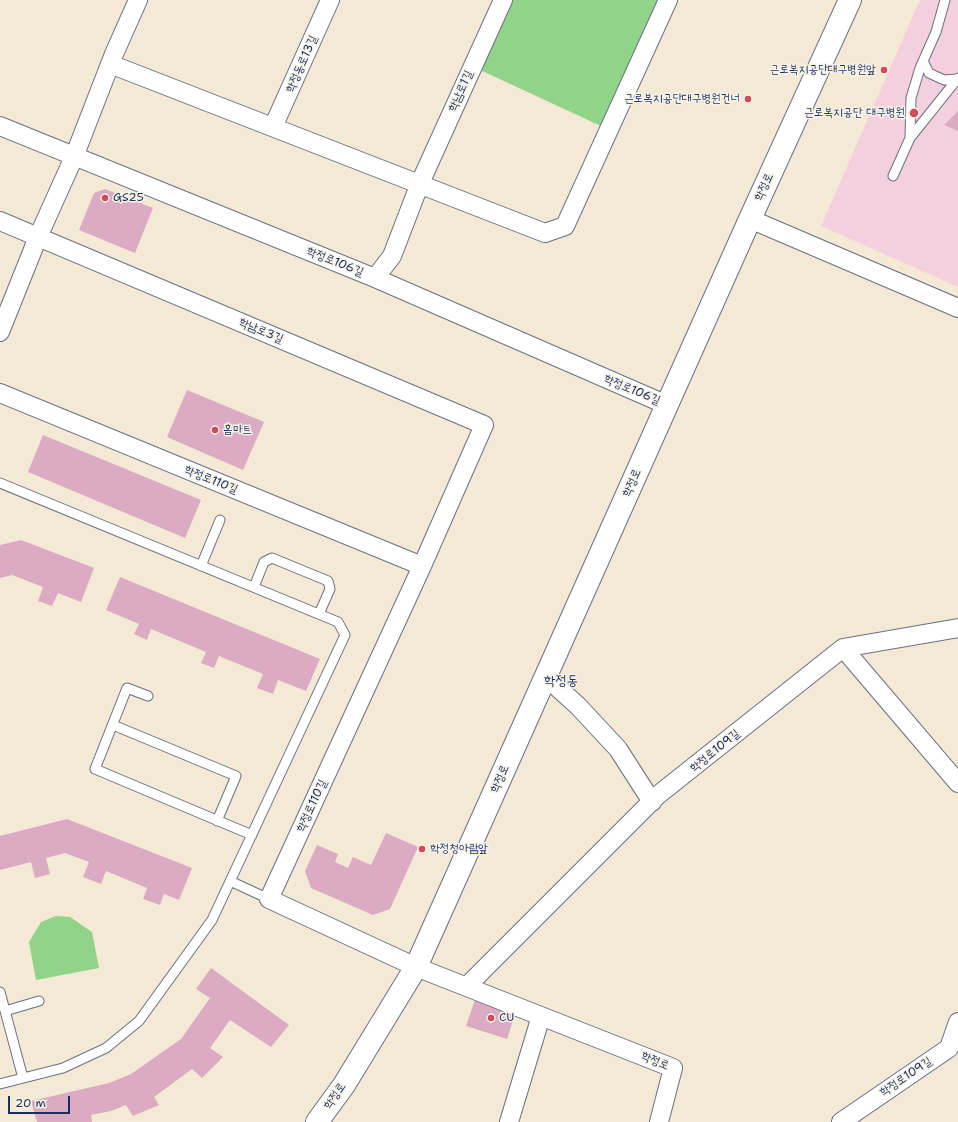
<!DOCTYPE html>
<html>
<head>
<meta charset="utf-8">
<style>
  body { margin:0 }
  #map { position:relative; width:958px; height:1122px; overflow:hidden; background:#f4e9d4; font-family:"Shantell Sans",sans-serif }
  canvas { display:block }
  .scale { position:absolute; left:8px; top:1096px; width:62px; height:18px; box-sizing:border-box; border:2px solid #1b2f5e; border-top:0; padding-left:5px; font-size:12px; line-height:14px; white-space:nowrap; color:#1b2f5e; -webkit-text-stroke:3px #f7f3e8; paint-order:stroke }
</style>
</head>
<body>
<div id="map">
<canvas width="958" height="1122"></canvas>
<div class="scale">20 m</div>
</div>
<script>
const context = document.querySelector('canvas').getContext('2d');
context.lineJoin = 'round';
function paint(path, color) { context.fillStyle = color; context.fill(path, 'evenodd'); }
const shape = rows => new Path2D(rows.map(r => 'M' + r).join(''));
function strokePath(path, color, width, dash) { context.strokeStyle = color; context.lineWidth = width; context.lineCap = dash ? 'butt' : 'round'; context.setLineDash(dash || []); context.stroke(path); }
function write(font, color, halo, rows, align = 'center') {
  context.font = font + ' "Shantell Sans","Poor Story",sans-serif'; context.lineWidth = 3; context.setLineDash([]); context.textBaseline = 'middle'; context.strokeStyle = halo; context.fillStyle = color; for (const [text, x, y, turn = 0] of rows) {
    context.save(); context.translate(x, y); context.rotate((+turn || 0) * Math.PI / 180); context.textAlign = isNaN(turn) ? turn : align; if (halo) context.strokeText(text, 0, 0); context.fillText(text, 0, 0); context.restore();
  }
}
paint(shape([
  [920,0,958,0,958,287,821,226]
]), '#f4cfdd');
paint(shape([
  [510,0,660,0,603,127,478,69],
  [56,916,70,917,92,932,99,968,36,980,29,942,41,922]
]), '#92d38a');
paint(shape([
  [958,111,958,131,944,125],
  [105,189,153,208,135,253,79,230,94,193],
  [187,390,264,422,243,470,167,437],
  [43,435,201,500,185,538,28,472],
  [21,540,94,568,81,602,58,593,52,606,38,601,43,587,12,575,0,578,0,545],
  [120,577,320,659,306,691,278,680,273,694,257,688,263,674,219,656,214,668,201,663,206,652,151,629,147,640,134,634,139,624,106,610],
  [67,819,192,868,179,900,164,894,160,905,143,899,147,888,106,871,101,884,83,877,89,862,65,853,46,858,50,874,35,878,31,862,0,870,0,836],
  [386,833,418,847,390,909,373,915,311,888,305,871,317,845,338,854,335,862,348,868,353,857,371,865],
  [211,968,289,1025,271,1047,230,1020,210,1048,223,1057,202,1078,192,1069,154,1097,159,1105,133,1116,126,1105,111,1111,91,1115,92,1122,37,1122,31,1101,109,1083,131,1074,181,1039,210,998,196,989],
  [476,997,516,1011,507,1039,466,1026]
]), '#dbabc3');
const service = shape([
  [923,61,929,73,944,80,957,79],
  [910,138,911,98,920,68,936,32,945,0],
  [893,176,910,138,958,78],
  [0,483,338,622,345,635,212,920,139,1021,106,1048,63,1068,0,1084],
  [201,566,220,520],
  [254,587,264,562,272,558,328,581,330,589,319,614],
  [148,696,127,688,95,769,252,835],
  [113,725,236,776,217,821],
  [230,881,269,899],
  [0,992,23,1078],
  [5,1011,39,1001]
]);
const minor = shape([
  [110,64,545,233,565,226,668,0],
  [0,126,375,278,667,405],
  [273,127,330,0],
  [750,219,958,308],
  [0,221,484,425,422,566,269,899,416,967,673,1068,659,1122],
  [375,278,392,256,420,183,503,0],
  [0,332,38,237,74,157,114,54,138,0],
  [0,393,422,566],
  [843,648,958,783],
  [546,677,578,706,618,749,652,802],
  [467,986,658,795,843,648,958,628],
  [509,1122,541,1016],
  [841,1122,949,1048,958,1022]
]);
const secondary = shape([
  [317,1122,344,1085,416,967,750,219,850,0]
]);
strokePath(service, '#677087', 11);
strokePath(minor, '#677087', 20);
strokePath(secondary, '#677087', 24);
strokePath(service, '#fff', 9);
strokePath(minor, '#fff', 18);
strokePath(secondary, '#fff', 22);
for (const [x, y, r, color] of [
  [884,70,4,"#d1495b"],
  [748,99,4,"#d1495b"],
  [914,113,5,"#d1495b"],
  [105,198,4,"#d1495b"],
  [215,430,4,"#d1495b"],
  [422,849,4,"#d1495b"],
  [491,1018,4,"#d1495b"]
]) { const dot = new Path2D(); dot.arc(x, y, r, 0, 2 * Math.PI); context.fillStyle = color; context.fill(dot); strokePath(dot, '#f7f3e8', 1.5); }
write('12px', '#1b2f5e', '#f7f3e8', [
  ["학정동로13길",302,64,-66],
  ["학남로1길",461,91,-66],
  ["학정로",764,187,-65],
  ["학정로106길",335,262,22],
  ["학남로3길",261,331,23],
  ["학정로106길",632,390,23],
  ["학정로110길",211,480,22],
  ["학정로",632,483,-66],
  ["학정로109길",715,751,-39],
  ["학정로",500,779,-66],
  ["학정로110길",312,806,-65],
  ["학정로",655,1061,23],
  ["학정로109길",906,1077,-34],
  ["학정로",335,1096,-55]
]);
write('12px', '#1b2f5e', '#f7f3e8', [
  ["근로복지공단대구병원앞",876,70,"right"],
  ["근로복지공단대구병원건너",740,99,"right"],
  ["근로복지공단 대구병원",905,113,"right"],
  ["GS25",113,198],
  ["홈마트",223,430],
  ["학정청아람앞",430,849],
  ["CU",499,1018]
], 'left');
write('14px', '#1b2f5e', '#f7f3e8', [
  ["학정동",561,681]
]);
</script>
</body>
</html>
